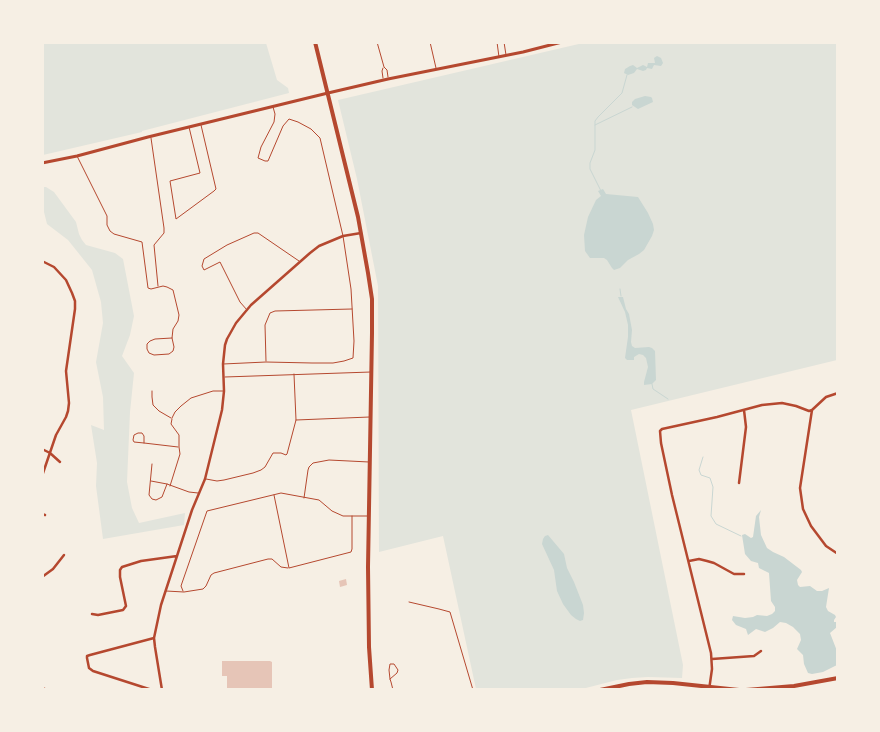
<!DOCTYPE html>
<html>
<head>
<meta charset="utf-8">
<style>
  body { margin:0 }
  #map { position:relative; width:880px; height:732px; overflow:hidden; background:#f6efe4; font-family:Ubuntu,sans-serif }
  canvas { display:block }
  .frame { position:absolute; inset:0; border:44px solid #f6efe4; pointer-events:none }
</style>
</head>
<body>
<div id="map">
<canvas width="880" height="732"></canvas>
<div class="frame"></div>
</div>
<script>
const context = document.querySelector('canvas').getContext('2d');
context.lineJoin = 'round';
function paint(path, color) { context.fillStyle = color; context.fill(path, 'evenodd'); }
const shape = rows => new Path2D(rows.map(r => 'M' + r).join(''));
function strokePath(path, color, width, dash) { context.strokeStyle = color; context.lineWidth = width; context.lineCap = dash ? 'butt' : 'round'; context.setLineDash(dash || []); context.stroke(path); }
paint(shape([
  [42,43,266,43,277,80,288,88,289,93,142,131,142,132,43,155],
  [583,43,837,43,837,360,631,410,683,665,682,678,648,677,632,678,617,680,578,690,476,689,443,536,379,552,378,286,357,179,338,100],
  [43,187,46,187,54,192,76,222,79,234,82,240,86,245,115,253,123,259,134,316,130,335,122,356,134,373,130,412,127,482,132,508,139,523,185,513,184,525,103,539,96,486,97,463,91,425,104,430,103,397,96,362,103,323,101,302,92,270,68,240,47,224,43,208]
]), '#e2e4dc');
paint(shape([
  [657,56,661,58,663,63,661,66,654,65,652,69,647,68,646,70,643,71,637,69,634,73,628,75,624,73,625,69,630,66,633,65,637,68,643,65,647,67,648,63,655,63,654,58],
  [645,96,651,97,652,98,653,102,638,109,632,105,632,102,635,99],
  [603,189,606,194,638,197,648,213,653,224,654,230,652,236,644,250,639,254,628,260,620,268,614,270,612,268,607,260,604,258,590,258,585,251,584,235,588,217,596,200,601,196,598,191],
  [618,297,623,297,626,309,629,314,632,330,631,342,632,346,635,348,649,347,652,348,655,351,656,380,652,384,644,385,644,382,648,367,646,358,643,355,639,354,634,357,634,360,627,360,625,358,628,337,628,325,625,312],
  [761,510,759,517,761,535,767,548,773,552,784,557,801,570,802,572,797,580,798,585,800,587,810,586,817,591,822,591,829,588,826,607,828,611,835,615,836,617,834,620,834,622,837,622,837,627,830,633,837,651,837,665,823,672,812,674,808,673,804,664,803,655,797,649,801,640,800,634,793,627,786,623,780,622,773,628,765,632,756,629,748,635,746,629,736,625,732,620,733,616,745,618,753,617,757,615,767,616,772,614,775,611,775,607,771,601,769,573,759,568,758,563,751,561,745,554,742,535,745,534,751,538,753,537,756,516],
  [548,535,564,554,567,568,574,582,583,605,584,613,583,620,580,621,576,619,571,615,563,604,557,591,554,570,542,544,543,539,545,536]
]), '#c9d6d2');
strokePath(shape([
  [595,125,632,107],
  [601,191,590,169,590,163,595,150,595,121,598,117,622,93,627,75],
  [620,289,621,296],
  [652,384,653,389,668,399],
  [703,457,699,470,701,475,710,478,713,487,711,516,716,524,741,536]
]), '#c9d6d2', 1);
paint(shape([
  [346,579,347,585,340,587,339,581],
  [222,661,270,661,272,662,272,690,227,690,227,676,222,676]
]), '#e6c5b7');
strokePath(shape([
  [377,42,384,67,387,70,388,77],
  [430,42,436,68],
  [497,42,499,57],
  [504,42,506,55],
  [383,78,382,71,383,68],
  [189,127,200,173,170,181,176,219,214,191,216,189,201,125],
  [151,138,164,228,164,233,154,245,158,286],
  [77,156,107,216,107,225,110,231,114,234,142,242,148,288,151,289,163,286,167,287,173,290,179,315,178,321,173,329,172,338,174,347,173,351,169,354,154,355,149,353,147,349,147,344,150,341,155,339,172,338],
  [247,310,240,302,220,262,204,270,202,266,204,259,227,245,254,233,258,233,299,261],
  [266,361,265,325,270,313,275,311,352,309],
  [223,364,266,362,312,363,333,363,344,361,353,358,354,341,351,289,343,236,320,138,311,129,298,122,289,119,283,126,268,161,265,161,258,158,261,147,274,122,275,114,273,107],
  [225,377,371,372],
  [152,391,152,397,153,405,159,411,171,418],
  [172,418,175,412,181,406,191,398,213,391,223,391],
  [296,420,370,417],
  [144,443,144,436,142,433,138,433,134,435,133,440,134,442,144,443,178,447],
  [152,464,149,495,152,499,156,500,162,497,167,484],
  [206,479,217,481,224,480,253,473,261,470,265,467,273,453,281,453,286,455,287,454,296,420,294,374],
  [151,481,167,484,189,492,198,493],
  [170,486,180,454,179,447,179,435,171,424,172,419],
  [274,495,289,568,351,552,352,549,352,516],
  [304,498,308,470,309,467,313,463,329,460,369,462],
  [166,591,184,592,203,589,206,586,211,575,214,573,268,559,272,559,281,567,288,568],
  [183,591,181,586,182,583,207,511,281,493,319,500,332,511,343,516,369,516],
  [409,602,439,609,450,612,473,690],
  [390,679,397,673,398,670,394,664,390,664,389,670,390,679,391,682,393,690]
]), '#b5482f', 1);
strokePath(shape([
  [42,261,54,267,66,280,72,293,75,301,75,309,66,371,69,403,68,411,66,417,56,435,42,476],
  [838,393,826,397,812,410,800,488,803,509,811,526,826,546,838,554],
  [42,449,50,453,60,462],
  [739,483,746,427,744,410],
  [42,514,45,515],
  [689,561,699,559,707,561,714,563,734,574,744,574],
  [42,577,53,569,64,555],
  [92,614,98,615,123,610,126,606,120,577,120,570,122,567,141,561,177,556],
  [712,659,754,656,761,651],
  [152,690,93,671,89,668,87,658,87,656,90,655,154,638],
  [162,690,155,647,154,638,161,605,192,510,205,479,222,410,224,391,223,364,225,345,227,339,236,323,251,305,310,253,319,246,343,236,361,233],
  [709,690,712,669,711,653,672,495,661,443,660,431,662,429,717,417,762,405,782,403,796,406,809,411,812,410]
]), '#b5482f', 2.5);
strokePath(shape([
  [42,163,77,156,148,137,328,93,388,79,523,52,562,42]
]), '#b5482f', 3);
strokePath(shape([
  [42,689,45,690],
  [600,690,629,684,647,682,673,683,739,690],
  [746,690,794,686,838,678]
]), '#b5482f', 4);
strokePath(shape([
  [315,42,358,217,368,273,372,299,372,333,368,567,369,647,372,690]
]), '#b5482f', 4);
</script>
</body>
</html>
